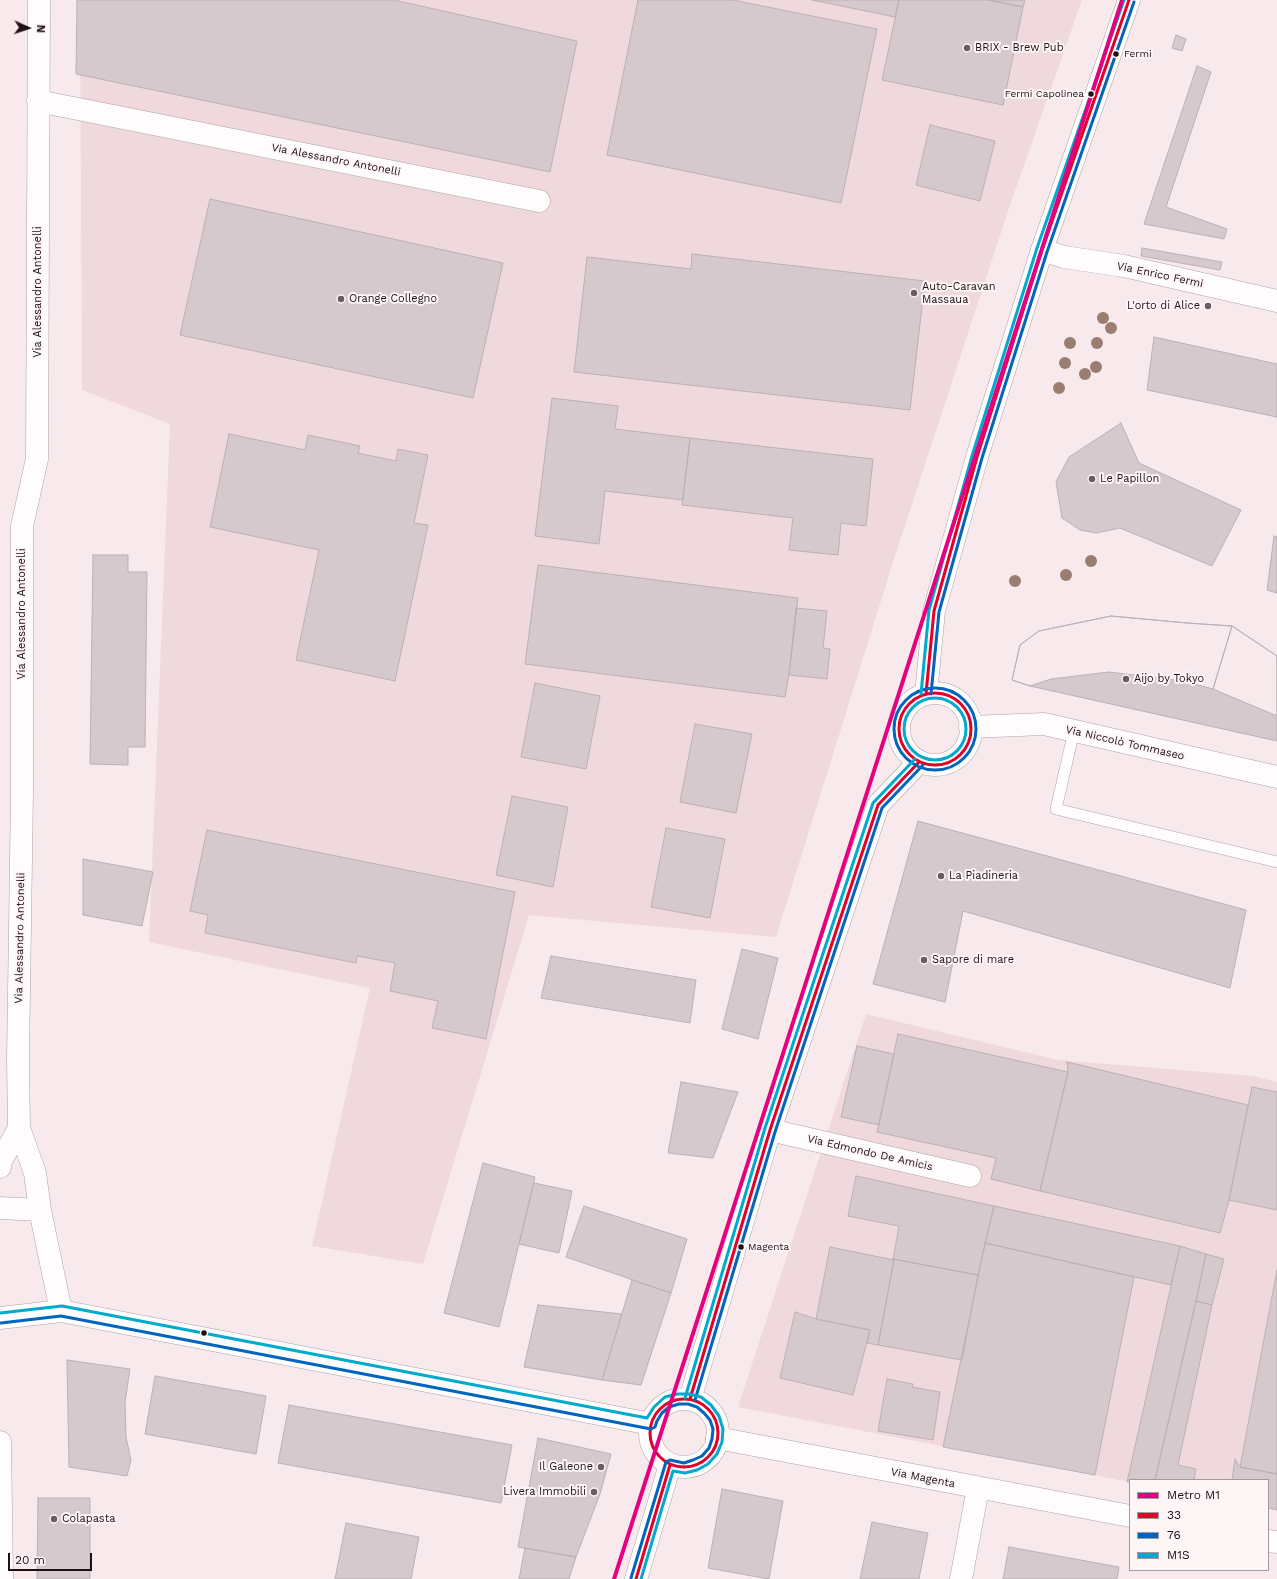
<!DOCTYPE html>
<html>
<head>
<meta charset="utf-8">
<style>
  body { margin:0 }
  #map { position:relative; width:1277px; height:1579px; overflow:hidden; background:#f7e9ec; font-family:"Work Sans",sans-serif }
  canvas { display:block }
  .legend { position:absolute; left:1129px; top:1479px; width:140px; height:92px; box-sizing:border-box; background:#fef5f7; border:1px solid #a4999c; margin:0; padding:5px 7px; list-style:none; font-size:12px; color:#1e1013 }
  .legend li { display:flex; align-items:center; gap:8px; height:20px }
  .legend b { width:20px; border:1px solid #a4999c }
  .north { position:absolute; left:8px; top:8px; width:40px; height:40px; -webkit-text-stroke:3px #fef5f7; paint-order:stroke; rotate:93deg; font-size:11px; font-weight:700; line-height:16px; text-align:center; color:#1e1013 }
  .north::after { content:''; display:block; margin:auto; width:14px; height:18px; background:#1e1013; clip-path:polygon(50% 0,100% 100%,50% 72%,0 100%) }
  .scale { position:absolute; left:8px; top:1553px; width:84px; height:18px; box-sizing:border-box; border:2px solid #1e1013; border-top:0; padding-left:5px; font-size:12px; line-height:14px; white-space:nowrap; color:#1e1013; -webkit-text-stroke:3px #fef5f7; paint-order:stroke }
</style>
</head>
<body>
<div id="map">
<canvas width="1277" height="1579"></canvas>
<ul class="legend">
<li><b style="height:5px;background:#e5007d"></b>Metro M1</li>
<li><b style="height:5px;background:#e4002b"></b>33</li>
<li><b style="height:5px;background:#0065bd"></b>76</li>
<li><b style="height:5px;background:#00a9ce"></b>M1S</li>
</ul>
<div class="north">N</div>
<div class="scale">20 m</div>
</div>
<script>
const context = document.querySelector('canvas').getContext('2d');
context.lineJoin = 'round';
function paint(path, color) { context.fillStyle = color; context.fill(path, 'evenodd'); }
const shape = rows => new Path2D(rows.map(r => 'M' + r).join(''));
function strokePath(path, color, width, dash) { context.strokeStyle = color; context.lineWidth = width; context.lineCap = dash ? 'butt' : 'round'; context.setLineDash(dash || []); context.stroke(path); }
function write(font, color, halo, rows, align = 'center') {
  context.font = font + ' "Work Sans",sans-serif'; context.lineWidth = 4; context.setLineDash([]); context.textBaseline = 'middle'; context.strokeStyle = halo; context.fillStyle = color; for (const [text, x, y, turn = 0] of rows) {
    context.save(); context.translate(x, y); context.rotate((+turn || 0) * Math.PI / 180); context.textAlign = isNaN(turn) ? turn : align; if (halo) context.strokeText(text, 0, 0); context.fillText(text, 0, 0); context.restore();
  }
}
paint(shape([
  [80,0,1082,0,1009,208,894,559,776,937,529,915,423,1264,312,1246,370,988,149,942,170,424,82,390],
  [866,1014,1058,1060,1253,1076,1277,1082,1277,1510,1268,1508,1268,1480,1130,1480,1130,1482,738,1407]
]), '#efd9dd');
const building = shape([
  [77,0,394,0,577,41,550,172,76,74,77,0],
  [638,0,733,0,877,29,841,203,607,155,638,0],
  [812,0,899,0,895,17,812,0],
  [899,0,989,0,1023,7,1003,105,882,80,899,0],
  [989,0,1025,0,1023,7,989,0],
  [1176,35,1186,39,1182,51,1172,48,1176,35],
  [1197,66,1211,72,1166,207,1227,229,1224,239,1144,224,1197,66],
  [930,125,995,141,980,201,916,185,930,125],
  [210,199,503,263,473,398,180,335,210,199],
  [1142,248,1222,262,1220,270,1141,256,1142,248],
  [692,254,925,281,910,410,574,372,587,257,691,269,692,254],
  [1154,337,1277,364,1277,417,1147,390,1154,337],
  [552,398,618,406,615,429,690,438,683,500,605,491,599,544,535,536,552,398],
  [1121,423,1139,463,1241,510,1212,566,1120,528,1096,533,1080,530,1062,518,1056,482,1069,457,1121,423],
  [229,434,305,450,308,435,360,446,358,453,396,461,398,449,428,455,414,523,428,525,395,681,296,660,319,550,210,527,229,434],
  [690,438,873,459,866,526,841,523,838,555,789,550,793,518,682,505,690,438],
  [1274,536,1277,537,1277,593,1267,590,1274,536],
  [93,555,128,555,128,572,147,572,145,747,128,747,128,765,90,764,93,555],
  [538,565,798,598,789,675,785,697,525,664,538,565],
  [796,608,827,611,823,648,830,649,827,679,789,675,796,608],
  [1111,616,1187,623,1232,626,1213,689,1183,681,1109,672,1051,679,1030,686,1012,680,1020,645,1039,631,1111,616],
  [1111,616,1187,623,1232,626,1277,656,1277,741,1030,686,1012,680,1020,645,1039,631,1111,616],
  [1232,626,1277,656,1277,716,1213,689,1232,626],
  [535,683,600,696,586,769,521,757,535,683],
  [695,724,752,734,736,813,680,802,695,724],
  [512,796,568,807,553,887,496,875,512,796],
  [918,821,1246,910,1230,988,963,911,945,1002,873,984,918,821],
  [666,828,725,839,710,918,651,907,666,828],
  [207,830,515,892,486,1039,432,1028,438,1001,390,991,395,963,357,956,356,963,205,933,208,915,190,911,207,830],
  [83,859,153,872,142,926,83,915,83,859],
  [742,949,778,958,758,1039,722,1029,742,949],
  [551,956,696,980,690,1023,541,998,551,956],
  [898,1034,1068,1072,1040,1191,991,1179,996,1158,877,1132,898,1034],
  [857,1046,894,1054,879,1125,841,1117,857,1046],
  [1067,1062,1248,1105,1229,1200,1220,1233,1040,1191,1068,1072,1067,1062],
  [681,1082,738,1092,713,1158,668,1153,681,1082],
  [1252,1087,1277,1092,1277,1210,1229,1200,1252,1087],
  [483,1163,535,1177,499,1327,444,1313,483,1163],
  [856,1176,994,1206,978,1275,893,1259,899,1226,848,1216,856,1176],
  [534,1183,572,1191,559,1253,519,1244,534,1183],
  [584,1206,687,1239,671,1293,566,1257,584,1206],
  [994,1206,1180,1246,1171,1285,985,1243,994,1206],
  [985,1243,1134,1277,1095,1475,943,1447,985,1243],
  [1180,1246,1206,1254,1196,1301,1155,1480,1130,1480,1130,1482,1127,1482,1180,1246],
  [830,1247,894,1260,878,1345,867,1343,870,1330,816,1319,830,1247],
  [1206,1254,1224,1259,1212,1305,1196,1301,1206,1254],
  [893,1259,978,1275,962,1360,878,1345,894,1260,893,1259],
  [1277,1270,1277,1474,1240,1467,1277,1270],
  [632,1280,671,1293,641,1385,602,1380,632,1280],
  [1196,1301,1212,1305,1178,1465,1196,1469,1194,1480,1155,1480,1196,1301],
  [538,1305,622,1314,602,1380,524,1367,538,1305],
  [795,1312,816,1319,870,1330,853,1395,780,1378,795,1312],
  [67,1360,130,1369,125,1402,126,1437,131,1460,127,1476,69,1467,67,1360],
  [155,1376,266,1396,256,1454,145,1434,155,1376],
  [887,1379,913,1384,912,1387,940,1392,933,1440,878,1431,887,1379],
  [289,1405,512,1445,501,1503,278,1463,289,1405],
  [538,1438,611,1454,600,1494,576,1557,518,1547,538,1438],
  [1235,1459,1240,1467,1277,1474,1277,1510,1268,1508,1268,1480,1232,1480,1235,1459],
  [722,1489,783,1501,769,1579,708,1568,722,1489],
  [38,1498,90,1498,90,1579,37,1579,38,1498],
  [872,1522,928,1533,919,1579,860,1579,872,1522],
  [346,1523,419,1537,411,1579,335,1579,346,1523],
  [1009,1547,1119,1567,1117,1579,1003,1579,1009,1547],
  [525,1548,576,1557,569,1579,519,1579,525,1548]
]);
paint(building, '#d5c9ce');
strokePath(building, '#bcb0b5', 1);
const service = shape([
  [1074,731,1056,809,1277,862]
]);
const minor = shape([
  [38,101,539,201],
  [1042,250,1064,257,1124,266,1277,301],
  [970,727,1044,724,1277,777],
  [19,1128,35,1173,40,1210,61,1311],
  [770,1130,970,1176],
  [0,1167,1,1161,19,1128,18,1059,22,793,22,526,37,459,39,0],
  [0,1208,40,1210],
  [0,1318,61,1311,651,1424],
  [717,1438,1130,1516],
  [0,1442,2,1579],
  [1268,1541,1277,1542],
  [961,1579,978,1488]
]);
const tertiary = shape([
  '899 729a36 36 0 1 1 72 0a36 36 0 1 1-72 0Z',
  [926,694,934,611,977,457,1042,250,1129,0],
  '650 1433a34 34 0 1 1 68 0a34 34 0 1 1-68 0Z',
  [690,1399,770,1130,878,805,919,762],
  [636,1579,670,1465]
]);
strokePath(service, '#aea2a4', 12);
strokePath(minor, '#aea2a4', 23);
strokePath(tertiary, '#aea2a4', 23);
strokePath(service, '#fefcfc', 11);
strokePath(minor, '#fefcfc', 22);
strokePath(tertiary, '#fefcfc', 22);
strokePath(shape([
  '899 729a36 36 0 1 1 72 0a36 36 0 1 1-72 0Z',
  [926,694,934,611,977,457,1042,250,1129,0],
  '650 1433a34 34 0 1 1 68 0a34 34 0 1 1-68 0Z',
  [690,1399,770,1130,878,805,919,762],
  [636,1579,670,1465]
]), '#e4002b', 3);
strokePath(shape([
  '894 729a41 41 0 1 1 82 0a41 41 0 1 1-82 0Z',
  [931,694,939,612,982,458,1047,252,1134,2],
  [1,1323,61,1316,651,1429,655,1427,657,1421,662,1413,669,1407,679,1404,688,1404,697,1407,704,1413,710,1420,713,1429,712,1439,709,1448,702,1456,693,1460,684,1463,670,1460,666,1462,631,1578],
  [695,1400,775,1132,882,808,923,765]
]), '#0065bd', 3);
strokePath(shape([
  [921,694,929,610,972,456,1037,248,1124,0],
  '904 729a31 31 0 1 1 62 0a31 31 0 1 1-62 0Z',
  [0,1313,62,1306,647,1418,654,1407,665,1397,677,1394,689,1394,701,1397,711,1405,719,1416,723,1429,722,1442,717,1454,708,1464,697,1470,685,1473,673,1471,641,1579],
  [685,1398,765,1128,873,803,915,759]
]), '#00a9ce', 3);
strokePath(shape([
  [614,1579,1122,0]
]), '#e5007d', 4);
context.fillStyle = '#9a7f71';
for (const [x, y] of [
  [1103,318],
  [1111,328],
  [1070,343],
  [1097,343],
  [1065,363],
  [1096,367],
  [1085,374],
  [1059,388],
  [1091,561],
  [1066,575],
  [1015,581]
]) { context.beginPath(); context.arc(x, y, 6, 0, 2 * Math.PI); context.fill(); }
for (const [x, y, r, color] of [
  [967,48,4,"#6a5c5f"],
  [1116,54,3.5,"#1e1013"],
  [1091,94,3.5,"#1e1013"],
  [914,293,4,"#6a5c5f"],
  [341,299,4,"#6a5c5f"],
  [1208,306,4,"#6a5c5f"],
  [1092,479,4,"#6a5c5f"],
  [1126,679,4,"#6a5c5f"],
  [941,876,4,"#6a5c5f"],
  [924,960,4,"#6a5c5f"],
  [741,1247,3.5,"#1e1013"],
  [204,1333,3.5,"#1e1013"],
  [601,1467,4,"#6a5c5f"],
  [594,1492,4,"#6a5c5f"],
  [54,1519,4,"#6a5c5f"]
]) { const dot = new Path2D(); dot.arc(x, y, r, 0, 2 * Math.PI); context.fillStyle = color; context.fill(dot); strokePath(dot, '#fef5f7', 1.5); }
write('10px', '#1e1013', '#fef5f7', [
  ["Fermi",1124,54],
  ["Fermi Capolinea",1084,94,"right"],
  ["Magenta",748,1247]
], 'left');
write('11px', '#1e1013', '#fef5f7', [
  ["BRIX - Brew Pub",975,48],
  ["Auto-Caravan",922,287],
  ["Massaua",922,300],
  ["Orange Collegno",349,299],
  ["L'orto di Alice",1200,306,"right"],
  ["Le Papillon",1100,479],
  ["Aijo by Tokyo",1134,679],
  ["La Piadineria",949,876],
  ["Sapore di mare",932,960],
  ["Il Galeone",593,1467,"right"],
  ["Livera Immobili",586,1492,"right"],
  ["Colapasta",62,1519]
], 'left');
write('11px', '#1e1013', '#fef5f7', [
  ["Via Alessandro Antonelli",336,160,11],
  ["Via Enrico Fermi",1160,275,12],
  ["Via Alessandro Antonelli",38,292,-90],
  ["Via Alessandro Antonelli",22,614,-90],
  ["Via Niccolò Tommaseo",1125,743,13],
  ["Via Alessandro Antonelli",20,938,-89],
  ["Via Edmondo De Amicis",870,1153,13],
  ["Via Magenta",923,1478,11]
]);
</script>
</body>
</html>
